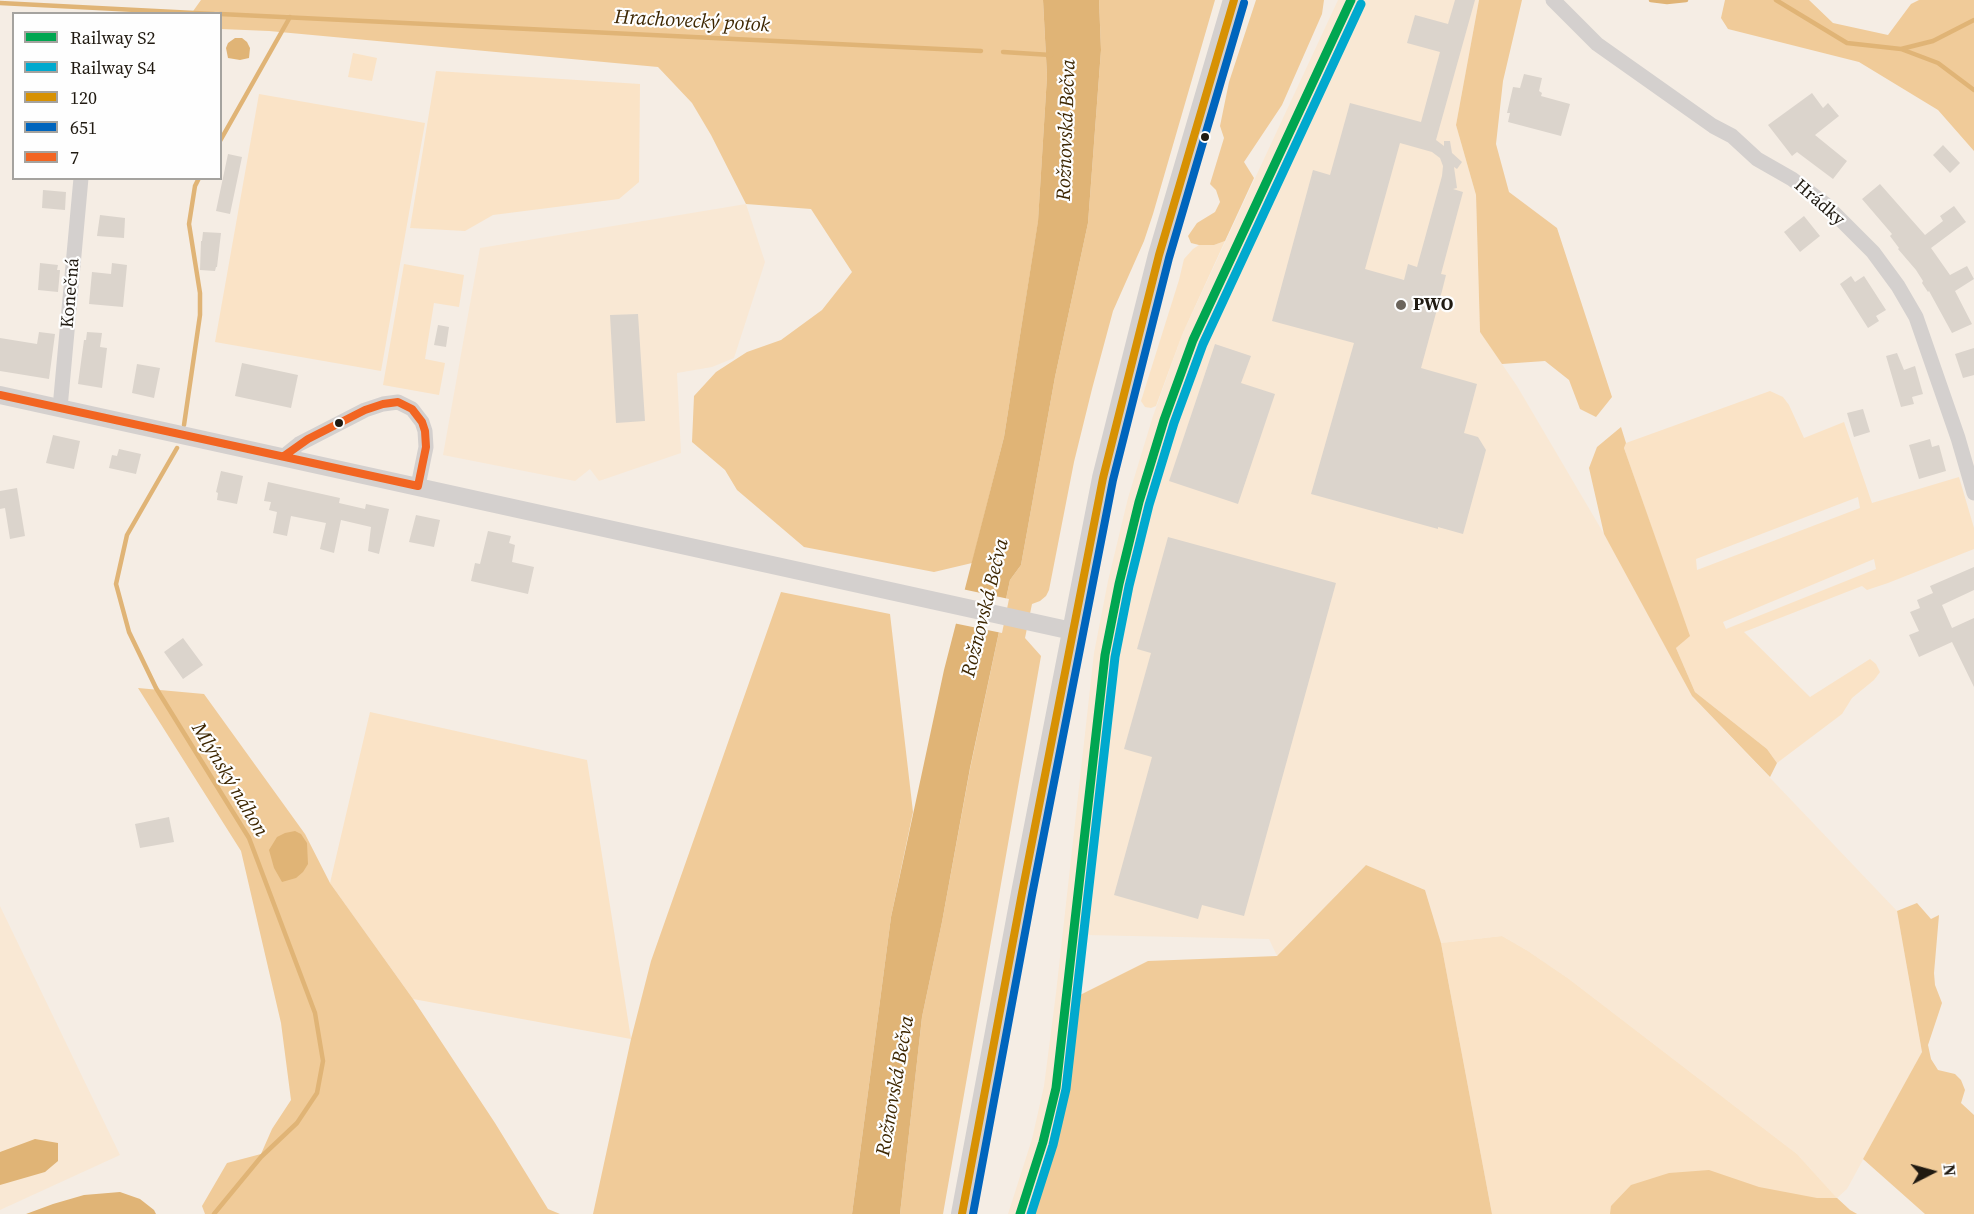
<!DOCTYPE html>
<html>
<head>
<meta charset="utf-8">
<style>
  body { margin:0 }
  #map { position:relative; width:1974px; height:1214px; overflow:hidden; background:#f5ede4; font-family:"Source Serif 4",serif }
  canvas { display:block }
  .legend { position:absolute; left:12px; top:12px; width:210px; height:168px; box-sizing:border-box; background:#fefefe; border:2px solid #a5a39f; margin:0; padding:8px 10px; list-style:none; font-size:18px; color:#201a11 }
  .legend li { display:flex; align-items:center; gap:12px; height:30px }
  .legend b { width:30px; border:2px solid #a5a39f }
  .north { position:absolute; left:1902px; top:1142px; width:60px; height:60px; -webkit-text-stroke:4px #fefefe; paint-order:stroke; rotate:84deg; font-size:16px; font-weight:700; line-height:24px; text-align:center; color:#201a11 }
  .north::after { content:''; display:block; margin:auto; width:21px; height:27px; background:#201a11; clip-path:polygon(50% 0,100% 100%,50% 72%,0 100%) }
</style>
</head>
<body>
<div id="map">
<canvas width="1974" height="1214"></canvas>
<ul class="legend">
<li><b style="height:8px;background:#00a651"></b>Railway S2</li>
<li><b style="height:8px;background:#00a9ce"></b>Railway S4</li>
<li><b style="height:8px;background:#d79103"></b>120</li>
<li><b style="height:8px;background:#0065bd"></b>651</li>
<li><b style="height:8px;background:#f26522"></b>7</li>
</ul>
<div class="north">N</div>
</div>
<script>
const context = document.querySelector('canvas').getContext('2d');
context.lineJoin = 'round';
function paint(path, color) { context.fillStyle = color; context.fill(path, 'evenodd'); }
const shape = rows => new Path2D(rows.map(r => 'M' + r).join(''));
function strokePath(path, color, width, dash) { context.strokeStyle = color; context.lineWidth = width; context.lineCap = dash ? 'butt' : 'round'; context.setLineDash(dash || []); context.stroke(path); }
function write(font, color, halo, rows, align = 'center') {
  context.font = font + ' "Source Serif 4",serif'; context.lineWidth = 4.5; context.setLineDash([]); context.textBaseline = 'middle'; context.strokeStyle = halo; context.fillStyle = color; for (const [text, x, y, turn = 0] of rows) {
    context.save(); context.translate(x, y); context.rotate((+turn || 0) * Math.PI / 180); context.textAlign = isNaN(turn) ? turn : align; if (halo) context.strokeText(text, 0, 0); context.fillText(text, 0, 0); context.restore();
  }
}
paint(shape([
  [1338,0,1479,0,1456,125,1476,195,1480,332,1517,386,1617,556,1692,696,1897,911,1922,1052,1847,1189,1837,1198,1797,1154,1569,979,1528,951,1502,936,1441,943,1425,890,1366,865,1277,956,1269,939,1086,935,1067,1090,1055,1145,1033,1214,1008,1214,1032,1139,1044,1086,1056,993,1094,653,1108,581,1128,498,1153,416,1182,335],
  [746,204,765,262,734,358,712,367,677,373,681,453,599,481,590,469,575,481,443,455,480,248],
  [0,906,120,1155,0,1210]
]), '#f9e8d4');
paint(shape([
  [353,53,377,58,372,81,348,77],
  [436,71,640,84,639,182,619,199,493,215,465,231,410,228],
  [259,94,425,123,381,371,215,342],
  [1225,241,1182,335,1156,406,1151,408,1145,407,1141,401,1179,280,1184,259,1193,249,1199,245,1214,245],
  [404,264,464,275,459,307,434,303,425,359,445,363,439,395,383,385],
  [1770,391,1783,397,1789,405,1804,438,1844,422,1872,503,1959,477,1974,528,1974,549,1888,583,1867,590,1862,586,1744,632,1810,697,1870,659,1876,664,1880,672,1874,680,1852,698,1842,714,1777,763,1767,749,1695,692,1676,648,1689,636,1624,448,1626,443],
  [1858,497,1860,508,1697,570,1696,559],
  [1874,559,1876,569,1726,629,1723,622],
  [370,712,587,760,631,1039,413,999,330,883],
  [1502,936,1528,951,1569,979,1797,1154,1837,1198,1850,1210,1857,1214,1492,1214,1441,943]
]), '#fae3c6');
paint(shape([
  [201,0,1043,0,1047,76,1038,222,1004,437,972,563,934,572,804,547,737,490,725,470,692,442,694,396,716,372,747,352,781,340,822,310,852,272,811,209,746,204,711,135,692,103,658,67,269,31,221,29,220,14,191,14],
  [1099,0,1215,0,1153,214,1144,241,1113,311,1092,389,1074,462,1049,590,1046,596,1040,601,1032,604,1025,638,1041,656,943,1214,900,1214,922,1017,942,922,970,769,1010,580,1021,565,1055,377,1088,223,1101,50],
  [1256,0,1324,0,1322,14,1282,105,1244,162,1254,178,1225,241,1214,245,1199,245,1191,243,1188,236,1197,223,1215,212,1220,202,1216,190,1210,184,1224,138,1220,126,1229,82],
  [1479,0,1522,0,1503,81,1496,144,1509,192,1557,228,1612,397,1596,417,1580,409,1569,380,1545,361,1502,364,1480,332,1476,195,1456,125],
  [1725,0,1809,0,1833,23,1888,35,1911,4,1919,0,1974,0,1974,151,1938,110,1859,62,1728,29,1721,18],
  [1621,427,1626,443,1624,448,1690,636,1676,648,1695,692,1767,749,1777,763,1770,777,1692,696,1604,534,1589,468,1597,447],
  [781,592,890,614,913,812,891,917,852,1214,593,1214,631,1039,651,961],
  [138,688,204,694,305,834,330,883,413,999,495,1123,548,1209,560,1214,205,1214,202,1206,227,1163,261,1154,272,1129,291,1100,281,1023,241,851],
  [1366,865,1425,890,1441,943,1492,1214,1033,1214,1055,1145,1067,1090,1080,995,1148,961,1277,956],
  [1917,903,1931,919,1939,915,1934,973,1935,985,1942,1003,1928,1045,1931,1059,1938,1070,1955,1074,1961,1080,1965,1090,1961,1103,1974,1115,1974,1214,1925,1214,1863,1159,1922,1052,1897,911],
  [1709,1170,1759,1187,1817,1198,1837,1198,1850,1210,1857,1214,1610,1214,1611,1206,1631,1185,1669,1173]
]), '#f0cb99');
paint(shape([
  [1043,0,1099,0,1101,50,1088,223,1055,377,1021,565,1010,580,970,768,942,922,922,1017,900,1214,852,1214,891,917,944,670,1004,437,1038,221,1047,76],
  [235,38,242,38,247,42,250,48,249,58,240,60,228,58,226,48,228,43],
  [295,831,301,834,307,843,308,864,303,872,296,878,282,882,274,868,269,850,277,837,285,833],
  [35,1139,58,1143,58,1161,45,1172,0,1185,0,1152],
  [120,1192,140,1199,154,1210,156,1214,26,1214,53,1204,84,1195]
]), '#e0b476');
paint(shape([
  [962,589,1009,599,1002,633,953,623]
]), '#f5ede4');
strokePath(shape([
  [1651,0,1667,2,1686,0],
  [1776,0,1847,43,1901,49,1933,41,1974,20],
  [0,3,214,14],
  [220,14,981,51],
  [1901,49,1938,63,1974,90],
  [1003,52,1051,55],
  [220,141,290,17],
  [184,425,200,315,200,293,189,224,195,186,199,178],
  [177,448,127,535,116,584,129,632,156,688,249,838,315,1013,323,1061,317,1093,297,1123,261,1157,214,1214]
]), '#e0b476', 4.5);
paint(shape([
  [1455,0,1475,0,1436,140,1444,146,1444,141,1450,141,1452,153,1462,162,1457,169,1454,167,1457,188,1453,189,1463,192,1441,274,1446,275,1442,291,1421,368,1477,384,1464,433,1478,437,1486,450,1463,534,1438,527,1438,529,1311,494,1354,343,1272,321,1313,170,1330,175,1350,103,1421,122,1440,52,1407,43,1415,15,1448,24],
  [1400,143,1432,152,1440,158,1443,166,1442,176,1417,267,1408,264,1404,280,1365,269],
  [1524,74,1542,78,1539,91,1542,93,1541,96,1570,104,1561,136,1508,122,1510,113,1507,113,1513,87,1520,88],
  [1812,93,1823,108,1828,103,1839,116,1815,135,1847,161,1833,179,1797,152,1792,156,1768,125],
  [1943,145,1960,163,1950,173,1933,155],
  [228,154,242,157,230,214,216,211],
  [1880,184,1925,235,1943,221,1940,216,1954,206,1966,222,1931,248,1950,275,1967,266,1974,279,1955,291,1972,324,1952,333,1929,291,1928,292,1922,283,1923,281,1916,270,1898,249,1899,248,1890,236,1892,234,1862,199],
  [43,190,66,192,65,210,42,208],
  [100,215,125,218,124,238,97,236],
  [1804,216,1820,236,1800,252,1784,232],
  [203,232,221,233,217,267,216,267,215,271,200,270,201,241,202,241],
  [40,263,58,265,57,270,60,270,58,292,38,290],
  [112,263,127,265,123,307,89,304,92,272,111,274],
  [1851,276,1855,282,1864,276,1886,310,1876,316,1879,321,1868,328,1840,284],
  [638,314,645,421,616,423,610,315],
  [438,325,449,327,446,347,434,345],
  [39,332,55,334,49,379,0,371,0,338,37,344],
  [87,332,102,333,100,347,107,348,102,388,78,384,84,340,86,340],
  [1215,344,1251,356,1241,383,1275,394,1238,504,1169,481],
  [1974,348,1974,375,1963,378,1955,354],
  [1897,353,1904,370,1915,366,1923,394,1912,397,1914,404,1901,407,1886,356],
  [242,363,298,375,291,408,235,396],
  [137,364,160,368,154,398,132,393],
  [1863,409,1870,432,1854,437,1847,413],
  [53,435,80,441,74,469,46,463],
  [1930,439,1932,447,1939,445,1946,471,1919,479,1909,445],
  [119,449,141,454,136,474,109,468,112,455,117,456],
  [221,471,243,476,237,504,217,500,218,493,216,492],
  [268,482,340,498,339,503,365,509,366,504,389,509,379,554,368,551,371,527,341,520,334,553,320,549,326,523,291,516,287,536,273,533,277,512,269,510,271,502,264,501],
  [17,488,25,536,10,539,5,508,0,509,0,491],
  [416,515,440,520,434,547,409,542],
  [488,531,511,536,509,543,515,545,512,562,534,567,528,594,471,581,475,563,480,564],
  [1168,537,1336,583,1244,916,1202,905,1198,919,1114,895,1152,757,1124,749,1151,653,1137,649],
  [1974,567,1974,590,1942,605,1952,628,1974,618,1974,687,1952,642,1919,657,1909,635,1919,631,1910,612,1920,608,1917,600,1933,593,1930,586],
  [183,638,203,665,183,679,164,652],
  [169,817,174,842,140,848,135,824]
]), '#dbd4cc');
strokePath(shape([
  [1553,0,1597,44,1713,126,1732,136,1757,159,1792,179,1825,204,1873,252,1898,286,1916,317,1958,438,1974,493],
  [60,408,81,178],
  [284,456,299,444,365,410,383,404,398,402,412,409,422,422,425,431,426,447,418,486]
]), '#d4d0ce', 15);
strokePath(shape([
  [0,395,1072,631]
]), '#d4d0ce', 18);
strokePath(shape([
  [962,1214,1022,893,1103,478,1159,255,1234,0]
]), '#d4d0ce', 22);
strokePath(shape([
  [962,1214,1022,893,1103,478,1159,255,1234,0]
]), '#d79103', 8);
strokePath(shape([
  [973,1214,1032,895,1113,480,1169,258,1244,3]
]), '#0065bd', 8);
strokePath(shape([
  [0,395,418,486,426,447,425,431,422,422,412,409,398,402,383,404,365,410,308,439,284,456]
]), '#f26522', 8);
strokePath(shape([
  [1020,1214,1043,1142,1056,1088,1105,655,1119,584,1139,502,1164,420,1193,340,1351,0]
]), '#00a651', 9);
strokePath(shape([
  [1031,1214,1053,1145,1066,1089,1115,657,1129,586,1149,505,1174,423,1203,344,1361,4]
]), '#00a9ce', 9);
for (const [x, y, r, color] of [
  [1205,137,5,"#201a11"],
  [1401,305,6,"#6b645b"],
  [339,423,5,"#201a11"]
]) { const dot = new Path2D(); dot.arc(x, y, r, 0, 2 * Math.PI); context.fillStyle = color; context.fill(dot); strokePath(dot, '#fefefe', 2); }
write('18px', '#201a11', '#fefefe', [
  ["Hrádky",1819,203,41],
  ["Konečná",71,293,-85]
]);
write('bold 18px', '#201a11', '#fefefe', [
  ["PWO",1413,305]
], 'left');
write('italic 20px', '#3d2600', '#fefefe', [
  ["Hrachovecký potok",692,22,3],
  ["Rožnovská Bečva",1067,130,-88],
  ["Rožnovská Bečva",986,608,-76],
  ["Mlýnský náhon",229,780,59],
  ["Rožnovská Bečva",896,1086,-80]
]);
</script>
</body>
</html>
